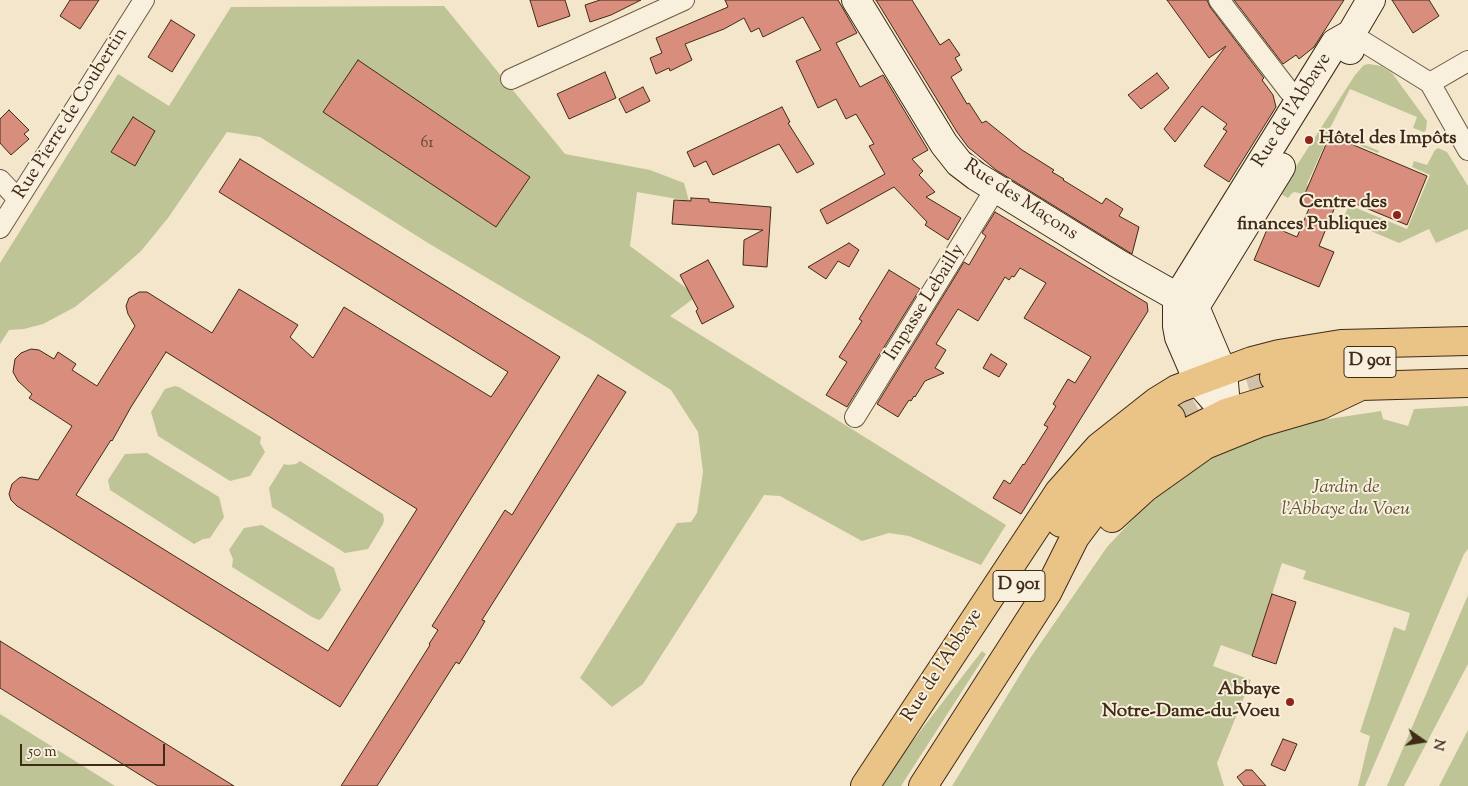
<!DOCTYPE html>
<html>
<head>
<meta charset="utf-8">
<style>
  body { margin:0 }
  #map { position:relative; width:1468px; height:786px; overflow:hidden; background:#f4e6cb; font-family:"Sorts Mill Goudy",serif }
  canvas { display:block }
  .north { position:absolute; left:1398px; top:716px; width:50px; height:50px; -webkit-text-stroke:4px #f8efdd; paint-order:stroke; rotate:103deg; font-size:14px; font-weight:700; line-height:20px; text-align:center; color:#3f2b16 }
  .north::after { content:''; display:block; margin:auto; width:18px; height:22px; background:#3f2b16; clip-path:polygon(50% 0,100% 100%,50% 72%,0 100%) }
  .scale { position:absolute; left:20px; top:744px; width:145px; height:22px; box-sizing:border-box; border:2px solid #3f2b16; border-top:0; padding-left:6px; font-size:15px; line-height:18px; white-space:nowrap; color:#3f2b16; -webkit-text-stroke:4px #f8efdd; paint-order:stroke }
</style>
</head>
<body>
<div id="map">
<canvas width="1468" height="786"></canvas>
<div class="north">N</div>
<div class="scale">50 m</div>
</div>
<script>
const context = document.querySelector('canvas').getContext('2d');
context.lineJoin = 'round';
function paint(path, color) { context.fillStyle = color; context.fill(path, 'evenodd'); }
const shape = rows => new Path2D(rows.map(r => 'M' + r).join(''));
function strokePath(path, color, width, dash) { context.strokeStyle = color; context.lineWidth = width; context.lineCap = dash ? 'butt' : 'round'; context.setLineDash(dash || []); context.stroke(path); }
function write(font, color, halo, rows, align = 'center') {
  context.font = font + ' "Sorts Mill Goudy",serif'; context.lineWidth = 4; context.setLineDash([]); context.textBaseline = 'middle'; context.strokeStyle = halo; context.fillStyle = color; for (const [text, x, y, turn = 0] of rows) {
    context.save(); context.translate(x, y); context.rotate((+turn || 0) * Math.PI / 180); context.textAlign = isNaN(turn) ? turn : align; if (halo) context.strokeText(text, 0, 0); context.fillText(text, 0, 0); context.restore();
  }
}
paint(shape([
  [444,6,565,154,650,170,684,183,689,201,637,192,630,246,697,296,670,316,1006,525,981,565,909,536,889,533,862,541,780,496,764,495,643,684,612,707,580,678,677,523,691,522,697,513,703,472,698,432,671,390,590,339,428,243,260,137,227,132,168,218,141,251,107,281,75,307,43,324,24,329,9,330,0,344,0,263,118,74,169,106,231,7],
  [1369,64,1381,66,1392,73,1427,121,1426,130,1424,132,1413,128,1417,117,1350,89,1329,130,1379,151,1378,153,1330,133,1307,184,1313,199,1305,195,1295,192,1292,193,1288,198,1279,193,1355,75,1364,65],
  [1438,148,1447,152,1468,186,1468,229,1436,243,1429,229,1399,243,1343,219,1349,205,1407,229,1430,175,1412,167,1414,161,1427,165,1435,150],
  [175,386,179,387,261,437,260,443,265,452,250,476,230,481,158,436,151,412,165,389],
  [1468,406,1468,549,1464,554,1365,786,1358,786,1370,736,1360,732,1394,627,1405,631,1410,613,1303,579,1306,571,1282,563,1252,656,1221,645,1213,666,1251,680,1217,763,1224,786,952,786,1031,657,1107,547,1135,517,1181,476,1228,448,1265,433,1309,422,1381,411,1383,419,1408,426,1414,409],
  [147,453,219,497,224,517,210,538,203,539,194,544,110,490,108,480,125,454],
  [300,461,383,514,384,520,383,524,368,549,345,553,272,507,269,488,284,464,288,465,296,464],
  [262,525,334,568,341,590,322,618,319,620,312,617,232,567,233,559,229,550,244,528],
  [1468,595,1468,664,1404,786,1387,786],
  [982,651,986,654,901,786,883,786,905,751],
  [0,714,115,786,0,786],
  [1468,730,1468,786,1439,786]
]), '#bec496');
const building = shape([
  [70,0,99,0,80,29,60,16,70,0],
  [530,0,565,0,570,16,538,27,530,0],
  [600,0,641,0,611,15,590,22,585,5,600,0],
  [725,0,838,0,857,33,836,43,860,87,883,75,928,150,912,159,923,171,919,175,935,192,926,197,961,218,948,240,925,225,927,222,894,187,827,224,820,210,885,174,869,146,874,144,856,114,846,119,836,99,818,108,796,61,821,50,803,17,763,37,759,28,751,32,744,18,724,29,685,44,692,60,670,71,669,68,656,74,650,58,662,53,656,38,728,7,725,0],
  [876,0,912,0,940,45,949,39,960,55,955,58,962,70,951,77,967,104,969,103,982,123,986,121,1022,150,1054,170,1052,172,1064,179,1063,180,1102,204,1106,198,1123,209,1119,216,1139,227,1132,254,996,170,968,147,957,132,876,0],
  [1167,0,1207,0,1210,7,1264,78,1262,80,1273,95,1276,107,1229,182,1204,166,1227,131,1223,129,1227,124,1202,106,1175,142,1164,129,1226,46,1209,58,1167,0],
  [1234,0,1344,0,1314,47,1299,59,1296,55,1283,64,1234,0],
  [1392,0,1429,0,1439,16,1413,33,1392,0],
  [171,20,195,35,172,72,148,57,171,20],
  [358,60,530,177,496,227,323,112,358,60],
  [605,72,616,98,569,119,557,94,605,72],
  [1157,73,1169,88,1141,109,1128,95,1157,73],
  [643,87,650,101,626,113,619,99,643,87],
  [782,107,790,122,788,123,814,164,797,173,779,144,713,175,706,161,694,167,687,152,782,107],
  [9,110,29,130,24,134,29,139,11,155,0,143,0,119,9,110],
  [133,117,155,131,135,166,111,152,133,117],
  [1330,135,1427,176,1407,225,1339,197,1319,246,1334,252,1319,287,1254,260,1269,225,1297,237,1310,206,1301,203,1330,135],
  [240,159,560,357,340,707,17,506,11,500,9,494,12,484,19,478,22,477,38,480,72,426,29,398,32,394,18,381,13,372,15,359,21,353,31,349,39,350,54,359,58,352,76,364,72,370,97,386,135,326,128,314,126,306,129,298,139,292,147,292,212,333,239,289,298,325,290,337,313,358,344,307,491,397,508,372,219,192,240,159],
  [166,352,417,509,328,651,76,495,111,440,112,441,131,407,166,352],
  [691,198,709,199,709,202,771,207,767,267,743,265,744,240,763,230,672,224,674,200,691,201,691,198],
  [995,212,1147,303,1148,311,1021,514,993,498,1004,480,1010,484,1023,464,1024,465,1048,427,1044,425,1056,406,1053,404,1068,379,1075,383,1091,357,1024,318,1046,283,1020,268,1014,277,1012,276,1009,280,1005,277,978,321,958,309,936,344,946,350,935,368,944,373,925,381,915,397,914,396,911,401,909,400,898,417,877,404,964,262,969,265,986,236,982,233,995,212],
  [849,243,859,250,849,267,838,261,826,279,808,267,849,243],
  [708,260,734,307,702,324,696,311,698,309,680,275,708,260],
  [889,270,920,289,847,407,826,395,847,362,839,357,862,321,859,319,889,270],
  [991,354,1007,364,999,377,983,368,991,354],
  [598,375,626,392,482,620,485,621,477,635,459,664,456,662,377,786,341,786,430,645,429,644,438,630,432,626,505,510,512,515,598,375],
  [1272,594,1296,602,1276,664,1252,656,1272,594],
  [0,641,234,786,158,786,0,688,0,641],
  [1283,739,1297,744,1285,771,1271,765,1283,739],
  [1246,770,1252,770,1266,786,1244,786,1237,777,1246,770]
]);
paint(building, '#d98e7d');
strokePath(building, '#3f2b16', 1);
strokePath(shape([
  [1171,418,1208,398,1229,390,1274,377]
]), '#d0c1a7', 28, [28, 14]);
const street = shape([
  [1219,0,1289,91,1301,99],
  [1351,34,1430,83,1468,150],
  [511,79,684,0],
  [1430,83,1468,61],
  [0,180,18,199],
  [0,228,144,0],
  [855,417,996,188]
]);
const secondary = shape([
  [856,0,944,144,959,163,976,176,1117,263,1195,307],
  [1350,50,1351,34,1371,0],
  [1195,307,1281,167],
  [1195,307,1223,373,1225,394],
  [1226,413,1198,381,1179,337,1177,326,1177,298,1335,43,1351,34]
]);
const primary = shape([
  [1274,377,1312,368,1349,363,1379,362],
  [1112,518,1146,487,1205,445,1259,423,1321,405,1361,386,1468,383],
  [1061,523,1097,477,1139,439,1171,418],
  [865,786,1059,492,1099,447,1156,402,1177,389,1198,381,1252,361,1279,354,1341,344,1468,341],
  [923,786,1047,593,1075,537,1096,509,1132,473,1152,456,1182,435,1226,413,1296,392,1326,388,1361,386]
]);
strokePath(street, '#6c5a43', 22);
strokePath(secondary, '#3f2b16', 30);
strokePath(primary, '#3f2b16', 30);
strokePath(street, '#f8efdd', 20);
strokePath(secondary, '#f8efdd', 28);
strokePath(primary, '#eac386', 28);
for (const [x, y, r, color] of [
  [1309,140,5,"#8f2418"],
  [1397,215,5,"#8f2418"],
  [1290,702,5,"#8f2418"]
]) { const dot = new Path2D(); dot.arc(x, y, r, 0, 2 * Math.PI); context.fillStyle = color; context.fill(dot); strokePath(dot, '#f8efdd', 2); }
write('16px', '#664430', null, [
  ["61",427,144]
]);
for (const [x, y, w] of [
  [1370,362,52],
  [1019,586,52]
]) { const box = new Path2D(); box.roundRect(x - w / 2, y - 15.5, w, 31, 4); context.fillStyle = '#f8efdd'; context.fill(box); strokePath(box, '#3f2b16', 1); }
write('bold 18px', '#3f2b16', null, [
  ["D 901",1370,362],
  ["D 901",1019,586]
]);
write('19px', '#3f2b16', '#f8efdd', [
  ["Rue de l'Abbaye",1293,111,-58],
  ["Rue Pierre de Coubertin",72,114,-58],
  ["Rue des Maçons",1020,201,33],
  ["Impasse Lebailly",926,303,-58],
  ["Rue de l'Abbaye",943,666,-57]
]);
write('bold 19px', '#3f2b16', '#f8efdd', [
  ["Hôtel des Impôts",1319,140,"left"],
  ["Centre des",1387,204],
  ["finances Publiques",1387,226],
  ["Abbaye",1280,691],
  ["Notre-Dame-du-Voeu",1280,713]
], 'right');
write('italic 19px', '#5f5136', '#f8efdd', [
  ["Jardin de",1346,489],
  ["l'Abbaye du Voeu",1346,511]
]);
</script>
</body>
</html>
